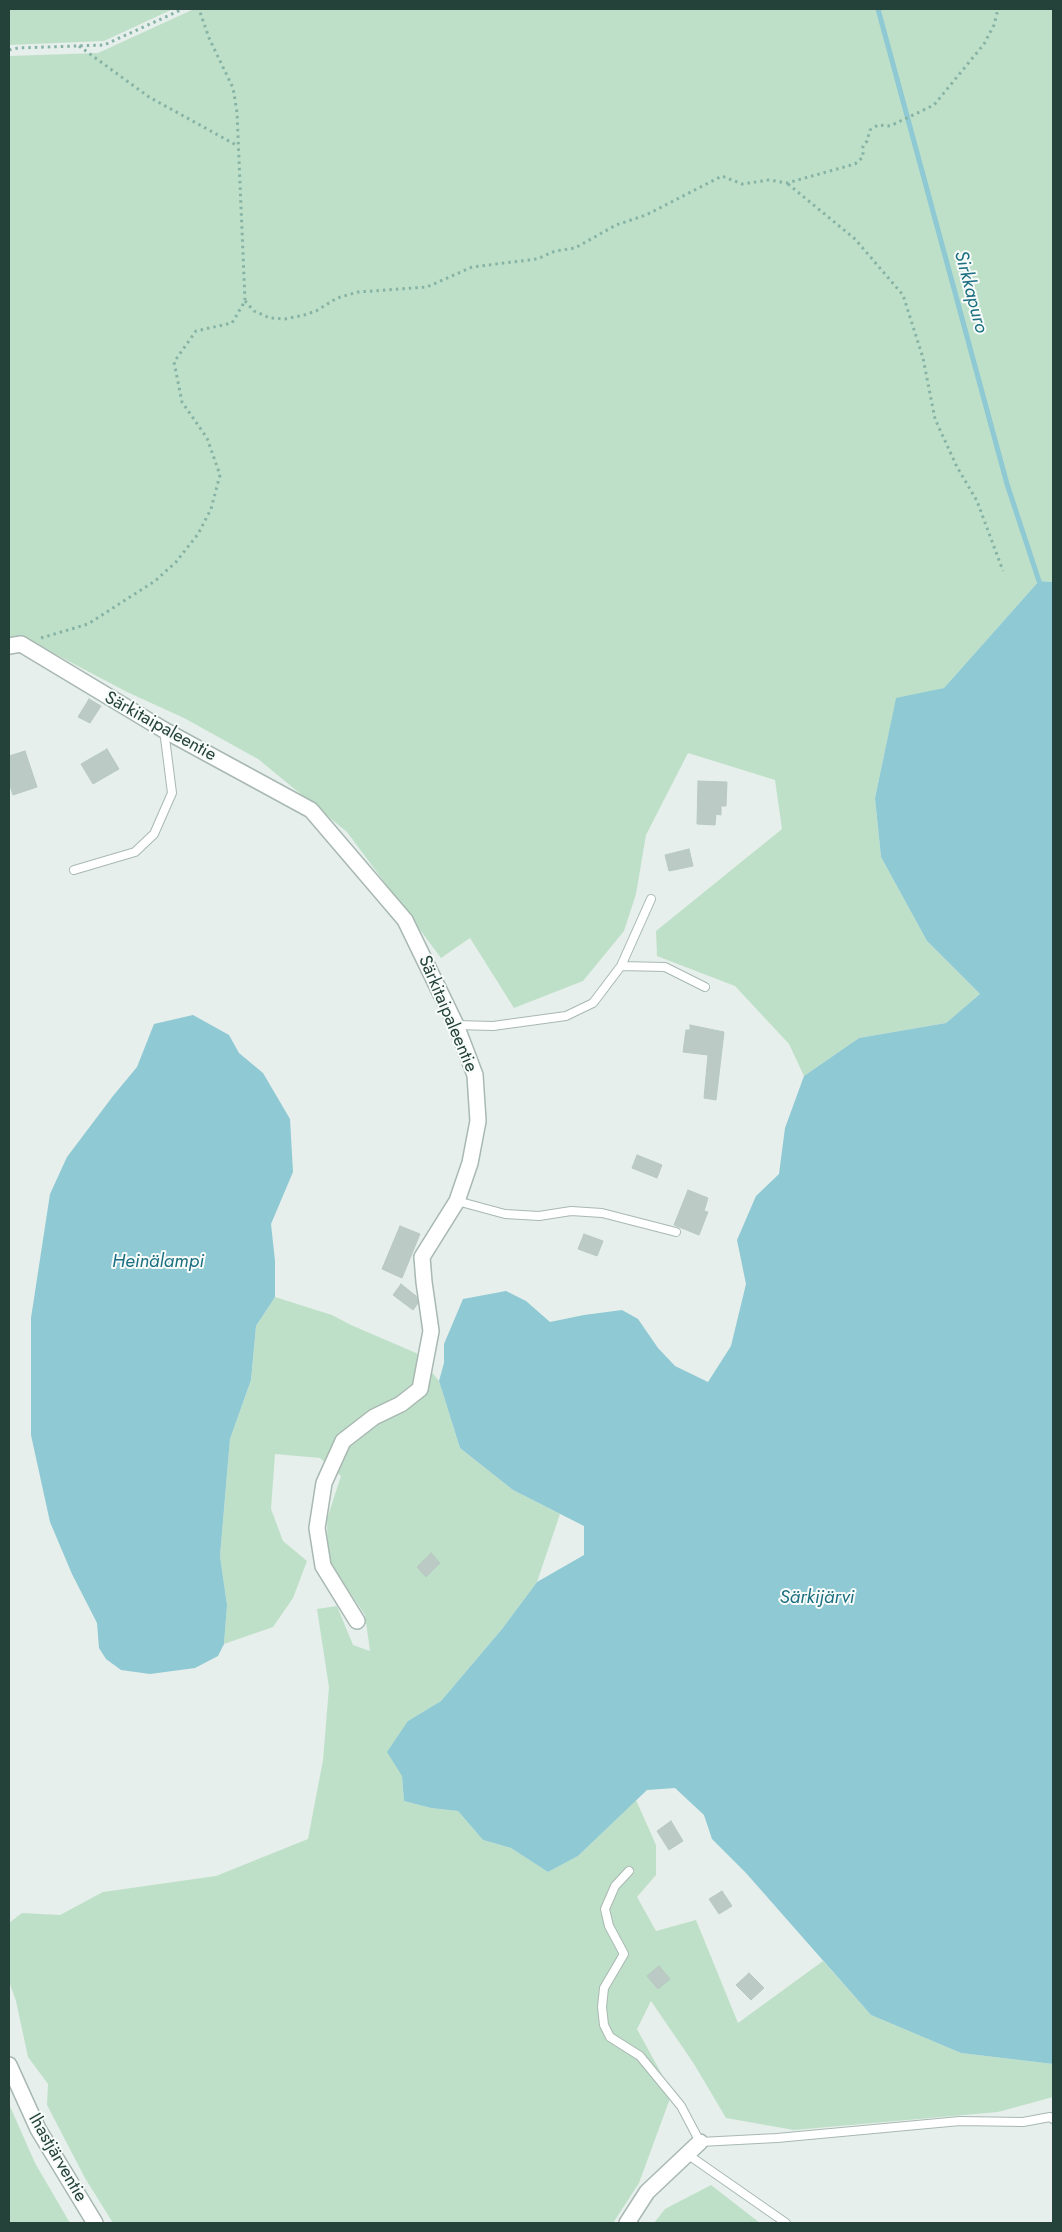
<!DOCTYPE html>
<html>
<head>
<meta charset="utf-8">
<style>
  body { margin:0 }
  #map { position:relative; width:1062px; height:2232px; overflow:hidden; background:#e6efeb; font-family:Jost,sans-serif }
  canvas { display:block }
  .frame { position:absolute; inset:0; border:10px solid #24423a; pointer-events:none }
</style>
</head>
<body>
<div id="map">
<canvas width="1062" height="2232"></canvas>
<div class="frame"></div>
</div>
<script>
const context = document.querySelector('canvas').getContext('2d');
context.lineJoin = 'round';
function paint(path, color) { context.fillStyle = color; context.fill(path, 'evenodd'); }
const shape = rows => new Path2D(rows.map(r => 'M' + r).join(''));
function strokePath(path, color, width, dash) { context.strokeStyle = color; context.lineWidth = width; context.lineCap = dash ? 'butt' : 'round'; context.setLineDash(dash || []); context.stroke(path); }
function write(font, color, halo, rows, align = 'center') {
  context.font = font + ' Jost,sans-serif'; context.lineWidth = 4; context.setLineDash([]); context.textBaseline = 'middle'; context.strokeStyle = halo; context.fillStyle = color; for (const [text, x, y, turn = 0] of rows) {
    context.save(); context.translate(x, y); context.rotate((+turn || 0) * Math.PI / 180); context.textAlign = isNaN(turn) ? turn : align; if (halo) context.strokeText(text, 0, 0); context.fillText(text, 0, 0); context.restore();
  }
}
paint(shape([
  [9,9,173,9,104,41,9,45],
  [194,9,1053,9,1053,582,1039,581,944,688,896,699,875,798,881,857,927,941,980,994,946,1023,859,1038,804,1076,789,1044,735,986,657,956,656,931,782,829,775,780,688,753,646,835,636,894,624,931,583,981,514,1008,470,938,441,958,347,832,258,759,184,718,127,692,21,636,9,639,9,56,98,53],
  [275,1297,332,1315,351,1325,416,1353,439,1381,460,1448,513,1490,560,1514,537,1582,502,1629,441,1701,408,1721,402,1776,404,1801,431,1808,458,1811,483,1840,511,1848,548,1872,578,1856,636,1800,656,1845,656,1875,637,1897,656,1931,696,1920,738,2023,823,1961,871,2015,961,2053,1053,2064,1053,2097,998,2112,794,2130,726,2118,694,2064,651,2001,637,2029,672,2093,639,2183,613,2223,113,2223,85,2178,47,2105,48,2084,28,2057,16,2001,9,1981,9,1923,22,1913,60,1915,103,1892,216,1876,308,1839,323,1760,329,1687,317,1609,337,1606,353,1645,370,1651,365,1615,328,1560,327,1519,341,1476,320,1458,275,1454,271,1509,283,1541,307,1561,293,1598,273,1627,224,1644,227,1605,220,1556,230,1439,251,1380,256,1326],
  [9,2104,35,2163,70,2223,9,2223],
  [711,2185,760,2223,654,2223,665,2209]
]), '#bfe0c8');
paint(shape([
  [1039,581,1053,582,1053,2064,961,2053,871,2015,746,1873,712,1839,704,1815,675,1788,647,1790,578,1856,548,1872,511,1848,483,1840,458,1811,431,1808,404,1801,402,1776,387,1752,408,1721,441,1701,502,1629,537,1582,584,1555,584,1526,513,1490,460,1448,439,1381,444,1363,444,1344,463,1299,506,1291,526,1301,550,1322,584,1315,622,1310,638,1319,658,1348,675,1366,708,1382,731,1346,746,1284,737,1240,756,1196,779,1174,785,1128,804,1076,859,1038,946,1023,980,994,927,941,881,857,875,798,896,698,944,688],
  [193,1015,229,1035,239,1053,263,1073,290,1119,293,1172,271,1224,275,1261,275,1297,256,1326,251,1380,230,1439,220,1556,227,1605,224,1644,218,1656,195,1668,150,1674,121,1670,106,1659,99,1648,97,1623,72,1574,50,1522,31,1435,31,1318,50,1194,67,1157,113,1096,137,1067,154,1024]
]), '#8ec9d4');
strokePath(shape([
  [878,9,1007,484,1039,581]
]), '#8ec9d4', 5);
const building = shape([
  [89,699,101,706,90,723,78,717,89,699],
  [107,749,119,769,93,784,81,764,107,749],
  [25,751,37,787,13,795,9,782,9,756,25,751],
  [698,781,727,782,726,806,721,806,721,815,716,814,715,825,697,824,698,781],
  [689,849,693,866,669,871,665,855,689,849],
  [690,1025,724,1032,716,1100,704,1098,708,1055,683,1052,686,1030,690,1030,690,1025],
  [637,1155,662,1165,657,1178,632,1168,637,1155],
  [688,1190,708,1198,704,1211,708,1212,699,1235,674,1225,688,1190],
  [400,1226,420,1234,402,1278,382,1269,400,1226],
  [584,1234,603,1241,597,1256,578,1249,584,1234],
  [401,1284,416,1296,418,1303,413,1310,393,1295,401,1284],
  [431,1553,440,1563,426,1577,417,1567,431,1553],
  [671,1821,683,1841,669,1850,657,1831,671,1821],
  [722,1891,732,1906,719,1914,709,1899,722,1891],
  [659,1966,670,1979,658,1989,647,1976,659,1966],
  [749,1973,764,1988,751,2000,736,1985,749,1973]
]);
paint(building, '#bbcac4');
strokePath(building, '#b8c9c2', 1);
const service = shape([
  [74,870,135,852,154,834,172,793,164,730],
  [621,966,665,967,705,987],
  [456,1025,493,1026,566,1016,593,1003,621,966,651,899],
  [457,1201,505,1214,539,1216,571,1211,602,1213,676,1232],
  [629,1871,615,1886,605,1909,609,1926,624,1954,604,1988,602,2007,604,2025,610,2037,640,2056,681,2106,700,2142,777,2138,960,2121,1023,2122,1050,2117,1053,2119],
  [687,2154,786,2223]
]);
const minor = shape([
  [9,646,21,644,164,730,311,810,405,920,456,1025,475,1075,478,1121,470,1163,457,1201,422,1257,424,1282,431,1331,420,1389,401,1404,374,1417,343,1441,324,1483,317,1528,323,1566,357,1621],
  [627,2223,647,2192,700,2142]
]);
const tertiary = shape([
  [9,2065,38,2129,95,2223]
]);
strokePath(service, '#a8b8b2', 10);
strokePath(minor, '#a8b8b2', 18);
strokePath(tertiary, '#a8b8b2', 18);
strokePath(shape([
  [79,46,149,97,238,146],
  [9,50,18,48,104,45,183,9],
  [788,184,855,239,903,295,923,358,935,419,957,467,977,501,1003,571],
  [245,301,254,311,270,318,285,319,304,315,316,311,337,298,358,292,427,287,472,267,537,259,555,251,575,248,616,225,646,215,722,176,742,184,769,180,787,183,855,164,863,157,863,146,867,141,870,130,878,125,890,126,934,105,984,44,994,25,998,9],
  [41,638,88,624,155,581,176,562,198,534,211,509,220,475,207,438,182,402,174,362,196,331,232,323,245,301,237,112,233,88,209,38,199,9]
]), '#86b3a5', 3, [2.5, 4]);
strokePath(service, '#fff', 8);
strokePath(minor, '#fff', 15);
strokePath(tertiary, '#fff', 15);
write('18px', '#24423a', '#f7fbf9', [
  ["Särkitaipaleentie",160,727,29],
  ["Särkitaipaleentie",447,1014,67],
  ["Ihastjärventie",57,2158,60]
]);
write('italic 19px', '#1c6f80', '#f7fbf9', [
  ["Sirkkapuro",970,292,75],
  ["Heinälampi",158,1262],
  ["Särkijärvi",817,1598]
]);
</script>
</body>
</html>
